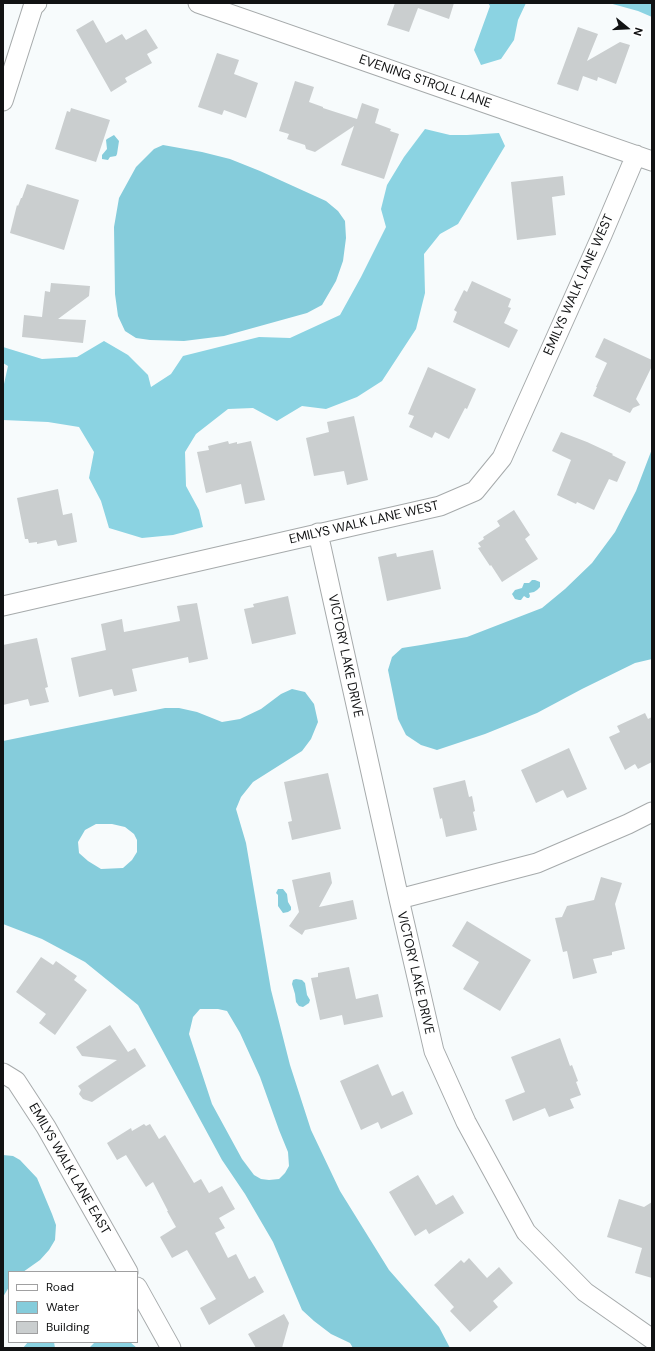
<!DOCTYPE html>
<html>
<head>
<meta charset="utf-8">
<style>
  body { margin:0 }
  #map { position:relative; width:655px; height:1351px; overflow:hidden; background:#f7fbfc; font-family:"DM Sans",sans-serif }
  canvas { display:block }
  .frame { position:absolute; inset:0; border:4px solid #111213; pointer-events:none }
  .legend { position:absolute; left:8px; top:1271px; width:130px; height:72px; box-sizing:border-box; background:#fff; border:1px solid #a0a0a1; margin:0; padding:5px 7px; list-style:none; font-size:12px; color:#111213 }
  .legend li { display:flex; align-items:center; gap:8px; height:20px }
  .legend b { width:20px; border:1px solid #a0a0a1 }
  .north { position:absolute; left:607px; top:8px; width:40px; height:40px; -webkit-text-stroke:3px #fff; paint-order:stroke; rotate:108deg; font-size:11px; font-weight:700; line-height:16px; text-align:center; color:#111213 }
  .north::after { content:''; display:block; margin:auto; width:14px; height:18px; background:#111213; clip-path:polygon(50% 0,100% 100%,50% 72%,0 100%) }
</style>
</head>
<body>
<div id="map">
<canvas width="655" height="1351"></canvas>
<div class="frame"></div>
<ul class="legend">
<li><b style="height:5px;background:#fff"></b>Road</li>
<li><b style="height:11px;background:#85ccdb"></b>Water</li>
<li><b style="height:11px;background:#cacecf"></b>Building</li>
</ul>
<div class="north">N</div>
</div>
<script>
const context = document.querySelector('canvas').getContext('2d');
context.lineJoin = 'round';
function paint(path, color) { context.fillStyle = color; context.fill(path, 'evenodd'); }
const shape = rows => new Path2D(rows.map(r => 'M' + r).join(''));
function strokePath(path, color, width, dash) { context.strokeStyle = color; context.lineWidth = width; context.lineCap = dash ? 'butt' : 'round'; context.setLineDash(dash || []); context.stroke(path); }
function write(font, color, halo, rows, align = 'center') {
  context.font = font + ' "DM Sans",sans-serif'; context.lineWidth = 3.5; context.setLineDash([]); context.textBaseline = 'middle'; context.strokeStyle = halo; context.fillStyle = color; for (const [text, x, y, turn = 0] of rows) {
    context.save(); context.translate(x, y); context.rotate((+turn || 0) * Math.PI / 180); context.textAlign = isNaN(turn) ? turn : align; if (halo) context.strokeText(text, 0, 0); context.fillText(text, 0, 0); context.restore();
  }
}
paint(shape([
  [488,3,526,3,518,20,514,40,501,59,481,65,474,50,490,6],
  [609,3,652,3,652,17,638,11],
  [425,129,450,135,467,135,499,133,505,146,458,224,440,234,424,254,425,293,416,329,382,381,357,397,326,409,302,406,277,421,253,408,228,409,196,434,185,452,186,486,199,510,203,527,173,535,142,538,109,528,101,501,89,478,94,452,79,427,48,422,3,420,3,384,4,384,8,366,3,363,3,347,42,359,77,357,104,341,128,355,148,375,151,387,171,374,183,356,259,337,290,338,340,315,361,277,386,227,381,209,387,185,404,157],
  [28,1342,54,1342,55,1348,23,1348],
  [95,1342,130,1342,137,1348,89,1348]
]), '#8bd3e2');
paint(shape([
  [114,135,119,141,117,154,116,156,110,157,108,160,102,159,102,155,107,149,106,140,107,139],
  [163,145,202,152,230,159,260,171,326,201,338,211,345,221,346,238,343,261,336,281,322,305,307,313,224,336,184,341,150,340,136,338,125,331,118,316,115,294,114,227,119,198,136,167,154,149],
  [652,449,652,659,635,663,582,689,537,713,485,734,437,750,421,745,406,735,398,719,388,670,392,657,402,648,421,645,467,637,542,608,565,589,592,563,615,532,636,491],
  [532,580,535,580,540,582,540,587,537,590,534,592,529,593,530,596,529,598,527,598,524,596,521,600,519,600,515,599,512,594,515,590,522,588,524,583,529,583],
  [292,689,305,692,314,704,318,722,311,739,302,751,253,782,241,797,236,809,246,843,271,990,290,1065,311,1130,340,1191,389,1270,439,1327,450,1348,353,1348,350,1343,331,1334,314,1321,302,1310,273,1242,245,1194,222,1160,138,1005,85,962,42,939,3,924,3,741,165,708,179,708,197,712,222,722,240,719,261,709,281,694],
  [96,824,112,824,125,827,134,834,137,840,137,852,132,860,123,868,101,869,88,861,79,853,78,842,85,830],
  [200,1009,218,1009,227,1011,240,1033,260,1077,279,1130,288,1152,289,1166,285,1173,279,1179,269,1180,261,1179,254,1175,242,1159,212,1104,189,1034,193,1017],
  [278,889,283,889,287,894,288,902,291,907,291,910,288,912,283,913,278,906,278,895,276,893],
  [296,979,302,980,305,983,307,995,310,1000,309,1003,303,1007,299,1006,296,1002,295,994,292,984,293,980],
  [3,1155,13,1156,20,1160,37,1178,52,1214,56,1225,55,1240,49,1250,40,1260,23,1272,9,1272,9,1287,3,1297]
]), '#85ccdb');
paint(shape([
  [395,3,454,3,449,19,418,8,409,32,387,25],
  [93,20,106,43,122,34,126,40,146,29,158,48,147,54,152,63,125,78,127,82,111,92,76,30],
  [578,27,598,34,587,61,620,42,630,45,616,84,598,77,597,81,583,76,578,91,557,84],
  [217,53,239,60,234,74,258,83,246,118,224,110,222,115,198,107],
  [295,81,314,87,309,102,323,107,323,108,357,119,362,103,379,109,375,123,391,129,390,131,399,134,384,179,341,165,354,126,315,152,306,149,305,145,287,139,289,134,279,131],
  [71,108,110,120,96,162,55,149,67,111,70,112],
  [563,176,565,195,552,197,556,235,517,240,511,182],
  [27,184,79,200,64,250,10,233,17,205,18,206,21,198,22,198],
  [472,281,511,299,508,307,511,308,504,323,518,330,509,348,453,322,457,312,454,310,464,290,467,292],
  [51,283,90,286,89,296,58,319,86,320,83,343,22,337,24,315,42,317,45,291,50,292],
  [604,338,652,360,652,366,636,399,640,405,633,408,630,413,593,396,597,387,596,387,607,363,595,357],
  [428,367,476,389,467,409,465,408,449,439,435,432,432,438,409,427,414,416,408,414],
  [354,416,368,480,347,485,344,471,314,476,306,438,329,432,327,422],
  [561,432,587,442,613,454,612,455,626,462,617,482,609,479,594,510,577,502,576,504,557,495,571,460,552,451],
  [228,441,229,444,237,442,237,444,251,441,265,500,245,504,241,484,206,493,197,452,209,450,208,446],
  [58,489,63,515,72,513,77,542,58,546,56,540,37,544,37,542,29,543,28,539,25,539,17,498],
  [514,510,530,535,525,539,538,559,502,582,491,565,490,566,478,548,481,547,478,543,484,539,483,537,500,526,497,521],
  [433,550,441,589,387,601,378,557,396,553,397,557],
  [288,596,296,634,252,644,244,609,254,607,253,604],
  [197,603,208,659,189,663,188,657,132,669,137,691,114,696,112,689,79,697,71,658,106,650,101,624,122,619,124,632,180,621,177,606],
  [37,638,48,687,45,688,49,702,30,706,28,699,3,705,3,645],
  [645,713,648,719,652,717,652,762,638,769,635,764,625,770,609,737,620,732,617,726],
  [569,748,587,789,567,798,563,790,536,803,521,770],
  [328,773,341,829,292,840,288,822,292,821,284,782],
  [465,780,469,797,472,796,475,811,473,812,477,830,446,837,442,818,440,819,433,788],
  [330,872,332,883,319,907,353,900,357,919,305,930,302,935,289,926,299,912,292,880],
  [601,877,622,883,615,904,625,949,612,952,612,955,593,959,597,973,573,979,567,951,563,952,555,918,562,917,567,906,594,900],
  [467,921,531,960,500,1011,463,989,479,962,452,946],
  [41,957,53,965,56,961,77,976,74,980,87,990,55,1035,39,1023,46,1014,16,992],
  [349,967,356,999,378,994,383,1017,344,1025,342,1015,320,1020,311,978,318,977,318,973],
  [110,1025,128,1052,135,1048,146,1066,92,1102,83,1099,79,1094,81,1090,78,1086,117,1060,82,1056,76,1047],
  [560,1038,570,1066,572,1065,578,1081,576,1082,581,1095,570,1099,574,1108,549,1117,545,1108,513,1121,505,1100,525,1092,511,1057],
  [378,1064,392,1096,403,1091,413,1114,381,1129,378,1122,361,1130,340,1081],
  [144,1124,146,1126,150,1124,159,1139,165,1135,194,1183,201,1179,209,1193,222,1186,235,1209,219,1218,225,1228,215,1233,228,1258,236,1254,249,1279,255,1276,264,1292,209,1325,200,1308,216,1299,187,1250,172,1258,160,1237,176,1227,167,1211,168,1211,153,1182,146,1187,126,1155,117,1160,107,1143,131,1128,132,1131],
  [418,1175,436,1205,453,1195,464,1213,429,1234,426,1229,415,1236,389,1192],
  [619,1199,644,1207,652,1202,652,1278,635,1273,642,1248,607,1237],
  [469,1258,487,1278,499,1267,513,1283,493,1301,498,1307,470,1332,450,1311,454,1307,434,1285,461,1260,464,1263],
  [284,1314,289,1323,282,1348,256,1348,248,1334]
]), '#cacecf');
const street = shape([
  [198,3,652,161],
  [3,101,33,7,37,3],
  [318,533,399,899,434,1051,466,1122,526,1232,585,1292,652,1339],
  [3,606,440,506,475,491,502,458,602,235,636,155],
  [399,899,537,863,628,824,652,812],
  [3,1073,16,1081,46,1127,128,1272],
  [137,1287,171,1348]
]);
strokePath(street, '#a6aaab', 21);
strokePath(street, '#fff', 19);
write('13px', '#111213', '#fff', [
  ["EVENING STROLL LANE",425,82,19],
  ["EMILYS WALK LANE WEST",579,285,-66],
  ["EMILYS WALK LANE WEST",364,523,-13],
  ["VICTORY LAKE DRIVE",345,656,78],
  ["VICTORY LAKE DRIVE",415,973,77],
  ["EMILYS WALK LANE EAST",69,1169,60]
]);
</script>
</body>
</html>
